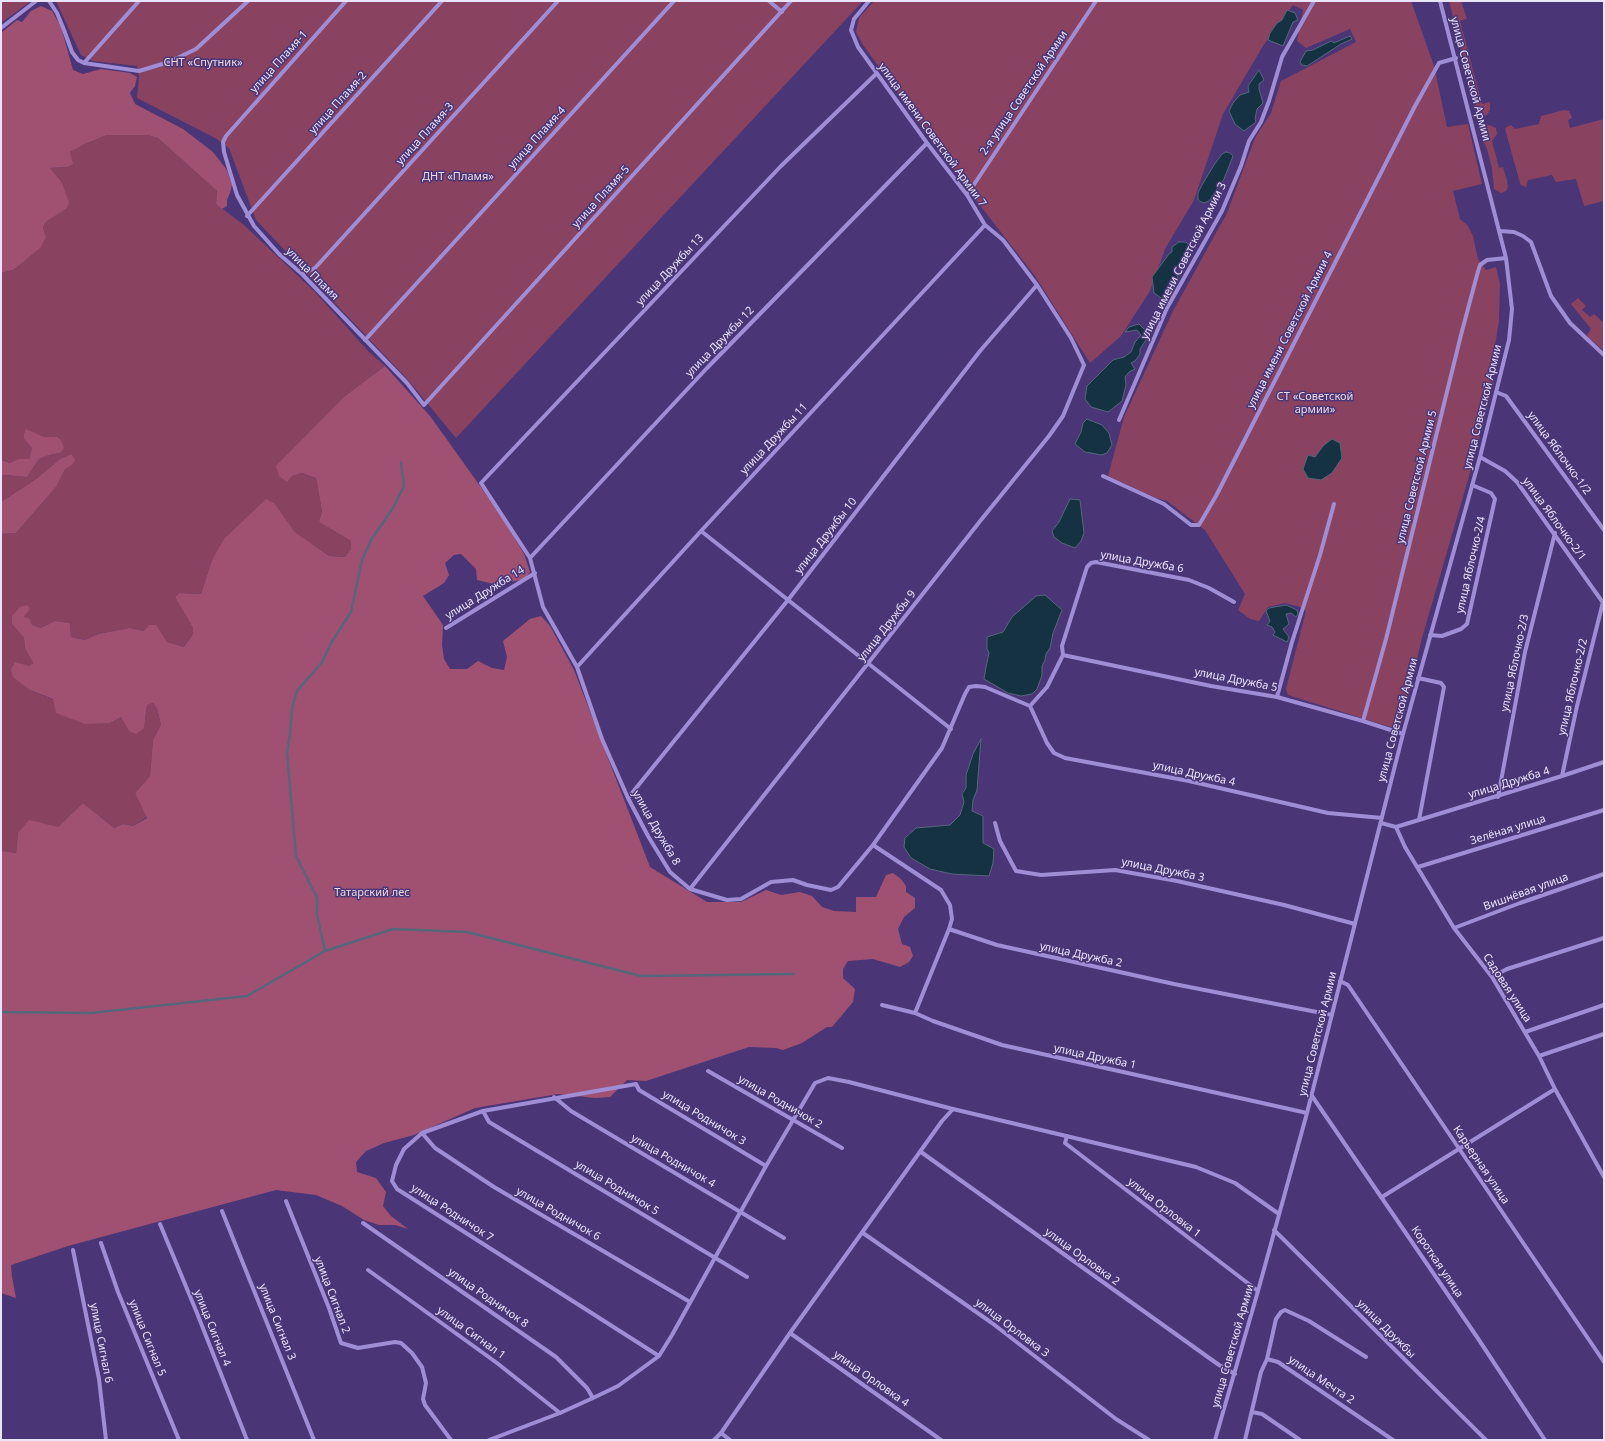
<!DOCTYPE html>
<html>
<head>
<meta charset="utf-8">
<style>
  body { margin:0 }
  #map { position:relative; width:1605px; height:1441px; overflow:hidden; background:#4a3677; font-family:"Noto Sans",sans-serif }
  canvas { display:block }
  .frame { position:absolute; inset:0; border:2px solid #e9e4fc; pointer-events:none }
</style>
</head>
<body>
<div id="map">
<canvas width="1605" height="1441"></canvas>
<div class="frame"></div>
</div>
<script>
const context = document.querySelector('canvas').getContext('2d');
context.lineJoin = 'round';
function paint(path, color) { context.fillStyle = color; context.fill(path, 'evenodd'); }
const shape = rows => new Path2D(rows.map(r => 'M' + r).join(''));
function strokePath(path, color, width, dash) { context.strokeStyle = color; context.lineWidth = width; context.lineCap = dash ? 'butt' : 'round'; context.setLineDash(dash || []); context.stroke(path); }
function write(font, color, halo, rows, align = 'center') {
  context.font = font + ' "Noto Sans",sans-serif'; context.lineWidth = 3; context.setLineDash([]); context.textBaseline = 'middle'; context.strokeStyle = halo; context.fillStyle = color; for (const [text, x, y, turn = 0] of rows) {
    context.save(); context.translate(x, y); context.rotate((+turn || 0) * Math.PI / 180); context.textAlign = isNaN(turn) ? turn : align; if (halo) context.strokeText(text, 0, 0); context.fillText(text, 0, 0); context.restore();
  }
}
paint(shape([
  [1,1,31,1,1,23],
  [56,1,863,1,456,438,408,380,256,220,229,148,217,139,137,98,139,77,137,66,93,61,81,55],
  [874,1,1411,1,1434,66,1447,127,1468,124,1482,184,1453,191,1460,219,1468,226,1473,236,1478,259,1486,270,1496,267,1500,284,1499,320,1490,378,1494,382,1472,466,1422,638,1400,730,1288,695,1286,689,1306,611,1300,607,1285,603,1268,607,1259,621,1250,619,1238,610,1245,594,1205,530,1167,501,1156,498,1108,476,1124,417,1173,311,1227,213,1255,138,1271,113,1281,81,1356,42,1350,29,1306,48,1297,41,1303,10,1293,5,1263,46,1223,114,1194,200,1165,249,1150,291,1121,336,1090,363,1035,276,972,195,863,45,856,32,859,18],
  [1449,1,1461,1,1467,19,1460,21,1482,104,1490,102,1490,110,1487,115,1478,117],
  [1564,110,1569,111,1572,118,1568,120,1570,128,1604,119,1604,201,1584,206,1576,179,1556,182,1552,175,1528,180,1526,187,1521,185,1520,183,1505,129,1507,127,1511,125,1515,129,1539,124,1541,116],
  [1489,125,1496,128,1497,134,1492,141,1499,168,1503,167,1507,180,1508,187,1506,191,1501,193,1494,189,1492,168,1487,149,1481,136,1481,130,1482,128],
  [107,135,148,135,158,138,217,191,216,204,244,225,315,292,369,352,385,366,345,396,292,476,302,473,316,478,322,511,319,522,351,541,351,549,345,557,329,556,295,532,275,505,212,560,201,594,179,593,175,597,193,628,193,634,184,647,167,642,144,631,130,628,98,634,86,640,71,637,70,623,55,621,41,628,32,625,30,619,12,624,24,638,25,648,33,663,29,666,30,690,110,723,121,717,129,731,144,728,147,705,153,703,157,709,161,725,153,740,150,776,135,793,147,817,133,826,123,824,114,828,83,803,58,827,18,833,16,853,4,852,1,851,1,534,16,533,56,487,65,468,72,465,71,454,60,459,36,479,1,502,1,476,5,475,27,477,39,459,49,455,60,453,57,438,44,437,26,430,24,439,32,448,29,459,18,459,10,463,1,460,1,273,13,270,46,237,43,227,46,222,67,208,61,181,50,168,67,167,70,152,85,144],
  [1578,298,1586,306,1582,310,1590,317,1594,314,1604,323,1604,351,1588,337,1587,335,1591,329,1571,304]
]), '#894260');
paint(shape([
  [41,6,52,11,61,27,73,70,83,74,101,69,130,73,137,77,135,86,130,93,135,104,183,129,213,152,227,170,232,185,230,193,227,200,227,206,222,209,216,204,217,191,158,138,148,135,107,135,85,144,70,152,73,164,67,167,50,168,61,181,69,202,67,208,46,222,43,227,46,237,40,248,13,270,1,273,1,33,17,20,22,22,31,11],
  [385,366,430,416,503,518,524,554,530,572,524,579,498,585,477,580,476,569,461,554,454,555,445,563,449,575,444,583,423,596,443,625,442,645,444,659,450,669,467,669,478,661,492,668,504,670,507,657,503,641,530,619,541,616,550,626,574,670,650,867,707,902,741,902,766,890,781,895,800,892,812,896,822,907,834,911,856,912,856,897,876,897,886,875,893,873,901,879,906,886,906,892,915,898,915,908,904,917,898,929,902,944,910,947,913,956,909,962,900,967,873,959,848,961,843,969,843,978,855,989,853,1002,832,1027,827,1027,802,1043,783,1050,776,1048,749,1047,646,1081,627,1080,610,1097,595,1098,558,1094,475,1108,414,1135,384,1143,366,1151,356,1162,357,1172,376,1178,386,1192,383,1206,391,1216,408,1229,395,1225,379,1225,364,1220,342,1206,316,1195,276,1190,68,1246,11,1265,12,1277,16,1298,1,1293,1,851,16,853,18,833,29,820,58,827,83,803,114,828,123,824,133,826,147,818,135,793,150,776,153,740,161,725,157,709,153,703,147,705,144,728,136,734,129,731,121,717,110,723,85,724,56,713,53,699,30,690,13,677,11,669,15,662,29,666,33,663,25,648,24,638,12,624,12,616,20,607,27,605,30,609,24,617,30,619,32,625,41,628,55,621,70,623,71,637,85,640,98,634,130,628,144,631,149,625,156,625,167,642,184,647,193,634,193,628,175,597,179,593,201,594,212,560,224,539,266,499,275,504,295,532,329,556,345,557,351,549,351,541,319,522,322,511,316,478,302,473,292,476,287,482,279,476,276,466,345,396],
  [26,429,44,437,57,437,61,440,64,448,60,453,49,455,39,459,27,477,5,475,1,476,1,460,10,463,18,459,29,459,32,448,24,439,24,434],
  [71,454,75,460,72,465,65,469,56,487,16,533,1,534,1,502,36,479,60,459]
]), '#a05172');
const water = shape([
  [1287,10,1295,13,1298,20,1293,22,1283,46,1268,40,1270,33,1277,23,1282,20,1287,10],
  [1350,36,1352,39,1341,44,1307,66,1302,65,1300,62,1306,51,1313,50,1331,41,1334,43,1350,36],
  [1259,70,1264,80,1259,84,1259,89,1263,103,1257,109,1255,119,1256,122,1244,131,1235,124,1229,111,1233,103,1240,95,1249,92,1248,86,1259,70],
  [1226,152,1230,153,1233,156,1224,179,1209,201,1204,203,1199,201,1198,199,1198,193,1202,185,1214,165,1222,154,1226,152],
  [1179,242,1186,242,1191,248,1190,254,1184,257,1182,266,1177,267,1175,271,1178,278,1176,285,1169,298,1161,298,1154,293,1152,277,1169,254,1172,252,1172,247,1179,242],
  [1139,324,1146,331,1146,340,1140,349,1140,354,1135,361,1131,363,1135,369,1129,372,1125,377,1126,385,1122,401,1108,412,1091,407,1085,399,1087,386,1113,360,1124,357,1131,352,1135,342,1141,335,1137,330,1125,332,1129,327,1139,324],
  [1087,419,1102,425,1109,433,1112,445,1107,453,1101,455,1091,453,1085,452,1075,444,1081,432,1083,423,1087,419],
  [1332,439,1340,443,1342,458,1332,473,1321,480,1308,478,1303,469,1308,455,1315,457,1323,446,1332,439],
  [1070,499,1080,500,1084,533,1081,541,1075,548,1062,543,1054,537,1052,531,1059,522,1070,499],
  [1045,595,1062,610,1053,633,1050,648,1046,654,1045,660,1042,666,1042,675,1037,689,1032,694,1021,696,1008,693,984,679,986,667,989,653,987,649,987,637,1003,632,1012,617,1036,596,1045,595],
  [1286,605,1297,610,1298,614,1296,617,1291,613,1286,614,1289,624,1283,629,1289,637,1287,642,1273,635,1275,632,1272,627,1267,625,1270,621,1266,611,1269,608,1286,605],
  [981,739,977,790,973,800,972,811,983,816,983,843,994,849,993,863,989,876,952,874,930,869,911,858,904,847,905,838,916,828,950,825,960,815,964,802,962,794,966,788,966,775,973,754,981,739]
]);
paint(water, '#153242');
strokePath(water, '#55677a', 1);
strokePath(shape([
  [325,951,393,929,467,932,641,976,793,974],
  [1,1012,91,1013,247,996,325,951,317,914,317,898,296,856,287,753,290,734,292,708,297,691,322,662,331,643,351,612,362,560,371,540,393,508,404,486,401,462]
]), '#55677a', 2.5);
strokePath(shape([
  [49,1,57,13,64,30,72,52,78,60,84,63,139,71,169,62,196,49,248,1],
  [346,1,226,136,223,142,224,152,237,195,254,226,279,254,302,274,407,383,424,405,791,1],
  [769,1,782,12],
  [1,28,36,1],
  [84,63,139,1],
  [876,74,781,166,481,483,530,558,543,607,577,667,602,739,628,798,648,836,670,872,690,889,727,900,741,899,771,882,793,880,807,885,831,890,838,887,873,845,942,748,965,694,969,687,976,686,985,687,1030,706],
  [967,195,1096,1],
  [247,216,442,1],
  [1500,231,1514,232,1523,236,1531,242,1551,296,1570,323,1604,355],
  [302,274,315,268,558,1],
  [365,340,674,1],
  [1496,392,1506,396,1604,530],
  [1119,420,1167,308,1222,211,1241,166,1249,141,1261,122,1269,101,1282,57,1314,1],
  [1480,457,1505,471,1517,482,1604,604],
  [1103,476,1164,504,1191,525,1199,525,1216,496,1415,106,1439,63,1456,58],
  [701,531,951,729],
  [530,558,707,368,927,143],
  [446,628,535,573],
  [1430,635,1442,636,1461,629,1467,624,1495,499,1491,493,1472,485],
  [1063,655,1211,686,1277,697,1363,721,1403,734],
  [1063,655,1062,646,1087,567,1091,563,1096,562,1189,580,1209,588,1234,602],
  [577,667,701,531,985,225],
  [1418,678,1441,683,1444,687,1419,820],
  [1277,697,1292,642,1320,555,1334,504],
  [1030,706,1047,743,1054,753,1065,758,1189,781,1328,813,1382,818],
  [1030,706,1047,687,1063,655],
  [1363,721,1386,639,1461,335,1477,275,1480,265,1487,260,1506,258],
  [1562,776,1577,706,1603,602],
  [1498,797,1525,652,1555,533],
  [628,798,788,600,980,351,1037,285],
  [995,823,1000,841,1016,871,1041,875,1115,870,1177,881,1284,905,1355,924],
  [1381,823,1396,827,1405,847,1454,928,1492,977,1539,1056,1555,1089,1604,1177],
  [1396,827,1562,776,1604,762],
  [873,845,941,890,950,905,952,919,949,929,997,945,1174,984,1332,1015],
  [1418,867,1604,810],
  [690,889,981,520,1049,436,1063,416,1084,365,1071,338,1037,285,1003,240,985,225,967,195,927,143,858,47,851,30,854,19,869,1],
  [1454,928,1520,903,1604,874],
  [1492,977,1507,969,1604,938],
  [1340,981,1348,985,1604,1362],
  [882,1005,915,1013,933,1021,1002,1045,1307,1113],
  [915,1013,949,929],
  [1525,1032,1604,1005],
  [1539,1056,1604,1034],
  [708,1071,842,1148],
  [1312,1096,1477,1337,1545,1440],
  [554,1097,571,1111,784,1238],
  [483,1111,489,1122,747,1277],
  [422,1133,435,1148,494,1187,690,1302],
  [1067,1136,1065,1143,1258,1291],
  [921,1152,1219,1365,1235,1374],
  [1382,1197,1555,1089],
  [286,1201,329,1308,341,1343,358,1348,395,1342,401,1343,412,1353,422,1367,426,1383,423,1399,425,1405,451,1440],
  [222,1211,314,1440],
  [363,1223,556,1357,587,1388,593,1398],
  [160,1224,197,1313,247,1440],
  [1274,1230,1486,1440],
  [863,1233,992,1323,1116,1419,1149,1440],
  [101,1243,118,1292,179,1440],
  [73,1250,99,1379,106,1440],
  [368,1270,497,1363,560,1413],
  [790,1333,941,1440],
  [659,1356,397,1189,392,1181,396,1165,404,1149,422,1133,483,1111,636,1084,639,1090,766,1166],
  [1267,1359,1276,1319,1281,1312,1285,1310,1309,1321,1366,1357],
  [1252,1412,1262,1414,1300,1440],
  [721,1433,730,1440],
  [489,1440,560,1413,593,1398,618,1386,659,1356,672,1335,766,1166,815,1083,828,1078,849,1082,953,1109,1196,1167,1235,1183,1279,1214],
  [714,1440,721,1433,790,1333,942,1121,953,1109],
  [1215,1440,1258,1291,1307,1113,1403,734,1480,457,1509,340,1512,309,1506,258,1440,1],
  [1245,1440,1261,1372,1267,1359,1278,1362,1393,1440]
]), '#9f8dd5', 4);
write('11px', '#e9e4fc', '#4a3677', [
  ["улица Пламя-1",279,62,-48],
  ["улица Советской Армии",1470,79,75],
  ["2-я улица Советской Армии",1024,93,-56],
  ["улица Пламя-2",338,103,-48],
  ["улица Пламя-3",425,134,-48],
  ["улица имени Советской Армии 7",932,135,54],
  ["улица Пламя-4",537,138,-48],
  ["улица Пламя-5",601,197,-48],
  ["улица имени Советской Армии 3",1184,261,-63],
  ["улица Дружбы 13",670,270,-47],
  ["улица Пламя",312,274,45],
  ["улица имени Советской Армии 4",1290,330,-63],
  ["улица Дружбы 12",720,342,-46],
  ["улица Советской Армии",1483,407,-76],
  ["улица Дружбы 11",774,439,-47],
  ["улица Яблочко-1/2",1559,453,54],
  ["улица Советской Армии 5",1417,477,-76],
  ["улица Яблочко-2/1",1554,519,54],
  ["улица Дружбы 10",826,536,-52],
  ["улица Дружба 6",1142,562,10],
  ["улица Яблочко-2/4",1471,565,-77],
  ["улица Дружба 14",485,593,-32],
  ["улица Дружбы 9",887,626,-52],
  ["улица Яблочко-2/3",1515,663,-78],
  ["улица Дружба 5",1236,680,11],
  ["улица Яблочко-2/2",1573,687,-77],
  ["улица Советской Армии",1398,720,-75],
  ["улица Дружба 4",1194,774,12],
  ["улица Дружба 4",1509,783,-17],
  ["улица Дружба 8",656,828,60],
  ["Зелёная улица",1508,830,-17],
  ["улица Дружба 3",1163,870,11],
  ["Вишнёвая улица",1526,892,-20],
  ["улица Дружба 2",1081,955,12],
  ["Садовая улица",1507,988,57],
  ["улица Советской Армии",1318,1034,-76],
  ["улица Дружба 1",1095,1057,12],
  ["улица Родничок 2",780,1102,30],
  ["улица Родничок 3",704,1118,31],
  ["улица Родничок 4",673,1161,30],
  ["Карьерная улица",1481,1165,56],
  ["улица Родничок 5",617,1188,31],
  ["улица Орловка 1",1164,1208,38],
  ["улица Родничок 7",452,1213,33],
  ["улица Родничок 6",558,1214,30],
  ["улица Орловка 2",1082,1257,36],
  ["Короткая улица",1437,1262,56],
  ["улица Сигнал 2",332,1295,69],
  ["улица Родничок 8",488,1298,35],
  ["улица Сигнал 3",277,1322,68],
  ["улица Сигнал 4",212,1328,68],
  ["улица Орловка 3",1012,1328,37],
  ["улица Дружбы",1386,1329,45],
  ["улица Сигнал 1",471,1333,36],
  ["улица Сигнал 5",147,1338,68],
  ["улица Сигнал 6",101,1343,79],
  ["улица Советской Армии",1233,1346,-74],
  ["улица Орловка 4",871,1379,35],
  ["улица Мечта 2",1321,1380,34]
]);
write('11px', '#f0d8e0', '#4a3677', [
  ["СНТ «Спутник»",203,63],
  ["ДНТ «Пламя»",458,177],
  ["СТ «Советской",1315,397],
  ["армии»",1315,410],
  ["Татарский лес",372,893]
]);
</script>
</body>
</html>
